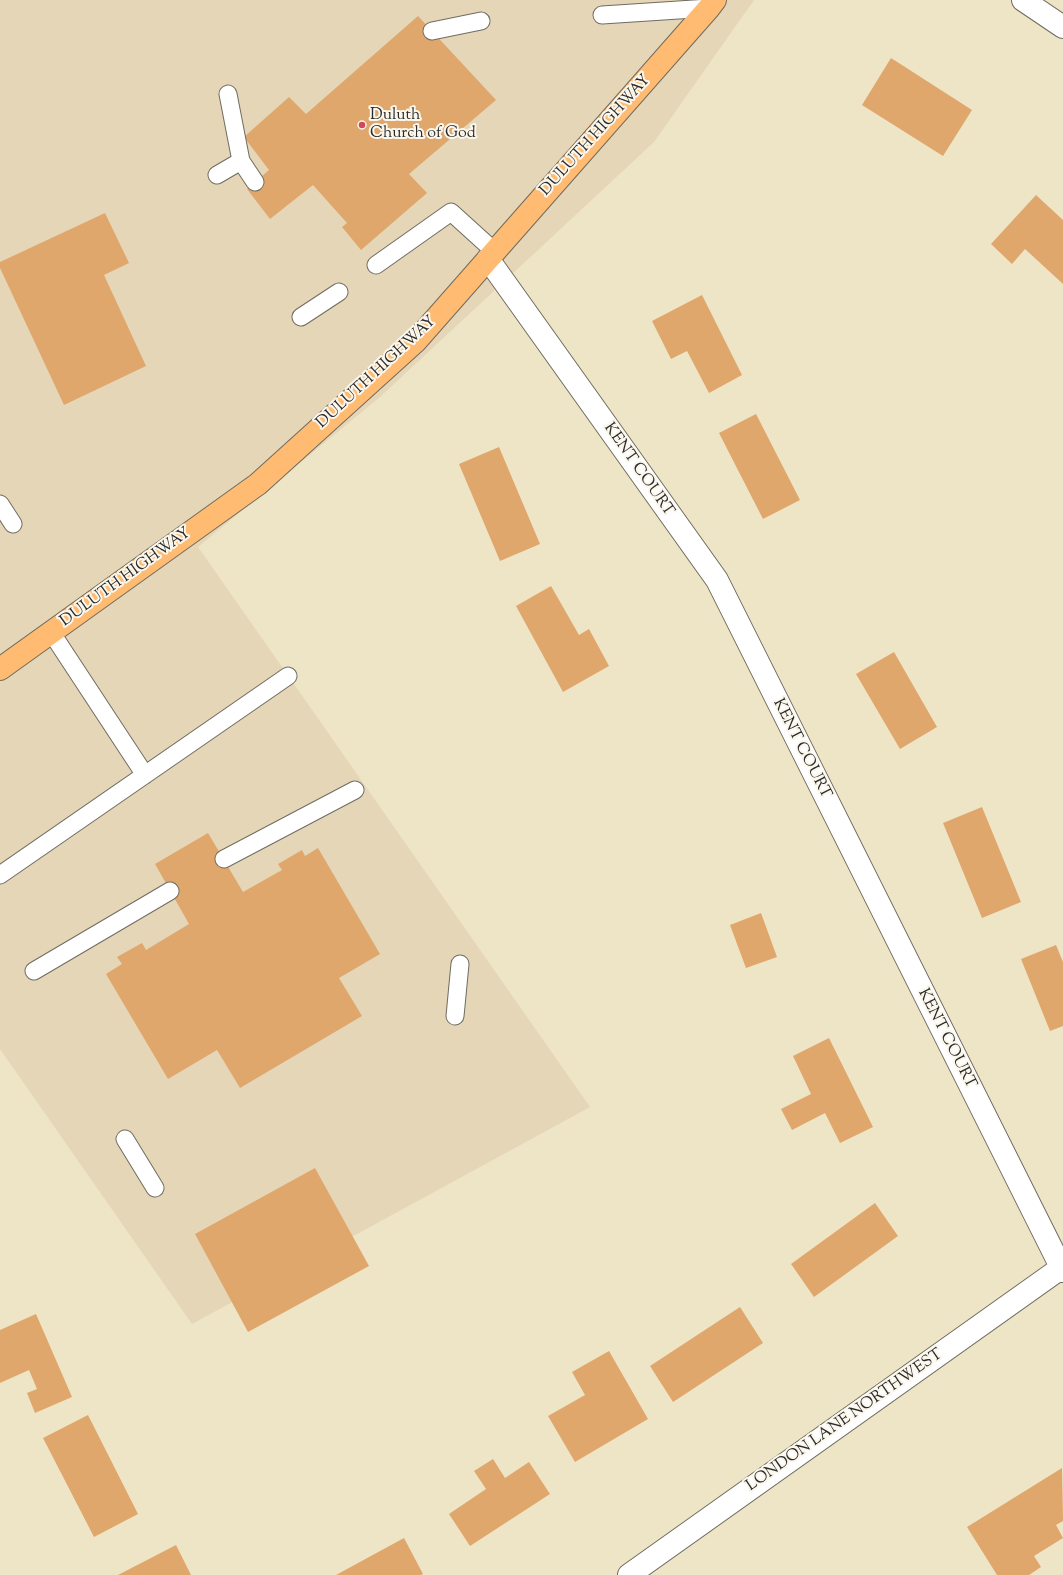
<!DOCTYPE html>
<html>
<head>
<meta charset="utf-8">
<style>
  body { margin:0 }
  canvas { display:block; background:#eee4c6 }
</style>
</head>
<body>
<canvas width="1063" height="1575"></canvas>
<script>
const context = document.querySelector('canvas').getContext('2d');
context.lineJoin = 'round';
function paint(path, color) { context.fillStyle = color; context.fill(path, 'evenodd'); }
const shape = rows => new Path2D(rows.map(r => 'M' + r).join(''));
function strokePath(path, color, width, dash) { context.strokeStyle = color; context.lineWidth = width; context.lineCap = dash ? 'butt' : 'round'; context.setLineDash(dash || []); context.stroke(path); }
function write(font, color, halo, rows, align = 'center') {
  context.font = font + ' "Sorts Mill Goudy",serif'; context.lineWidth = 4; context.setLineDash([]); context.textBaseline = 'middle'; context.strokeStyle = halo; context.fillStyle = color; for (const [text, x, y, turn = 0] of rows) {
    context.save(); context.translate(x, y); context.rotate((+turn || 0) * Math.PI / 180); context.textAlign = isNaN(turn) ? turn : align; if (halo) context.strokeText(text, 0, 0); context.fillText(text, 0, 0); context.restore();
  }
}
paint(shape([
  [0,0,754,0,654,142,380,397,198,547,590,1107,192,1324,0,1049]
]), '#e5d6b7');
paint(shape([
  [418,16,496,100,409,174,427,193,361,250,342,227,347,223,313,185,270,219,247,189,269,170,244,137,289,97,306,114],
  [891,58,972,110,943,156,862,105],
  [1036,195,1063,220,1063,284,1025,249,1012,264,991,244],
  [105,213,129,263,104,275,146,366,64,405,0,268,0,262],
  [702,295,742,375,709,393,687,351,671,359,652,321],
  [756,414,800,500,763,519,719,433],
  [499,447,540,544,500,561,459,464],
  [551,586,579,635,589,629,609,666,563,692,516,606],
  [894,652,937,727,900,749,856,674],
  [982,807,1021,902,982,918,943,823],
  [208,833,243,892,282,870,278,864,302,850,305,856,318,848,380,954,339,978,362,1016,240,1088,217,1050,168,1079,106,974,122,964,117,957,142,943,146,950,189,924,155,864],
  [761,913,777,957,746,968,730,925],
  [1056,945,1063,962,1063,1026,1050,1031,1021,959],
  [829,1038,873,1127,840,1143,825,1113,792,1130,781,1109,811,1094,793,1056],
  [315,1168,369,1266,248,1332,195,1234],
  [875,1203,898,1236,814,1297,791,1264],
  [740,1307,763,1343,673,1402,650,1366],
  [36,1314,72,1397,35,1413,27,1393,37,1389,29,1370,0,1383,0,1330],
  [609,1351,648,1419,575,1462,548,1416,585,1395,572,1372],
  [88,1415,138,1514,94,1537,43,1438],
  [493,1459,505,1478,529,1462,550,1494,470,1546,449,1514,486,1489,474,1471],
  [1062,1468,1063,1521,1056,1525,1063,1538,1034,1556,1041,1567,1029,1575,997,1575,967,1527],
  [404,1538,423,1574,421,1575,336,1575],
  [176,1545,191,1575,118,1575]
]), '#e0a76d');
const service = shape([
  [602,15,709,8],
  [432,31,481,21],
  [228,94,241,161,255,182],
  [217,175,241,161],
  [376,265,451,212,494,251],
  [301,317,339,292],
  [0,504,13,524],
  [51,632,145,775],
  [224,859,355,790],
  [0,875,288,676],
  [34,971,170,891],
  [455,1016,460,964],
  [125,1139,155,1188]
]);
const minor = shape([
  [1023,0,1063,27],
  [488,259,717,580,1063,1271],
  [629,1575,1061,1268]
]);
const primary = shape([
  [0,669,258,484,416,341,709,8,715,0]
]);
strokePath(service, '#6f6c61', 19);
strokePath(minor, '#6f6c61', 24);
strokePath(primary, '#6f6c61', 24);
strokePath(service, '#fff', 17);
strokePath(minor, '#fff', 22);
strokePath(primary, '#ffbb71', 22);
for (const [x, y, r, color] of [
  [362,125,4,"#d1495b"]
]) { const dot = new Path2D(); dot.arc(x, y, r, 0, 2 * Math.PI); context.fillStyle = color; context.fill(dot); strokePath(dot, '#fbf7ec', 1.5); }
write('16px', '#2b2b2b', '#fbf7ec', [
  ["Duluth",370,116],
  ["Church of God",370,134]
], 'left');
write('16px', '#2b2b2b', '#fbf7ec', [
  ["DULUTH HIGHWAY",596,136,-48],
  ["DULUTH HIGHWAY",377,373,-43],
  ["KENT COURT",638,470,55],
  ["DULUTH HIGHWAY",126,578,-36],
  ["KENT COURT",801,749,63],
  ["KENT COURT",946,1039,63],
  ["LONDON LANE NORTHWEST",845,1421,-35]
]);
</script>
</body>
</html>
